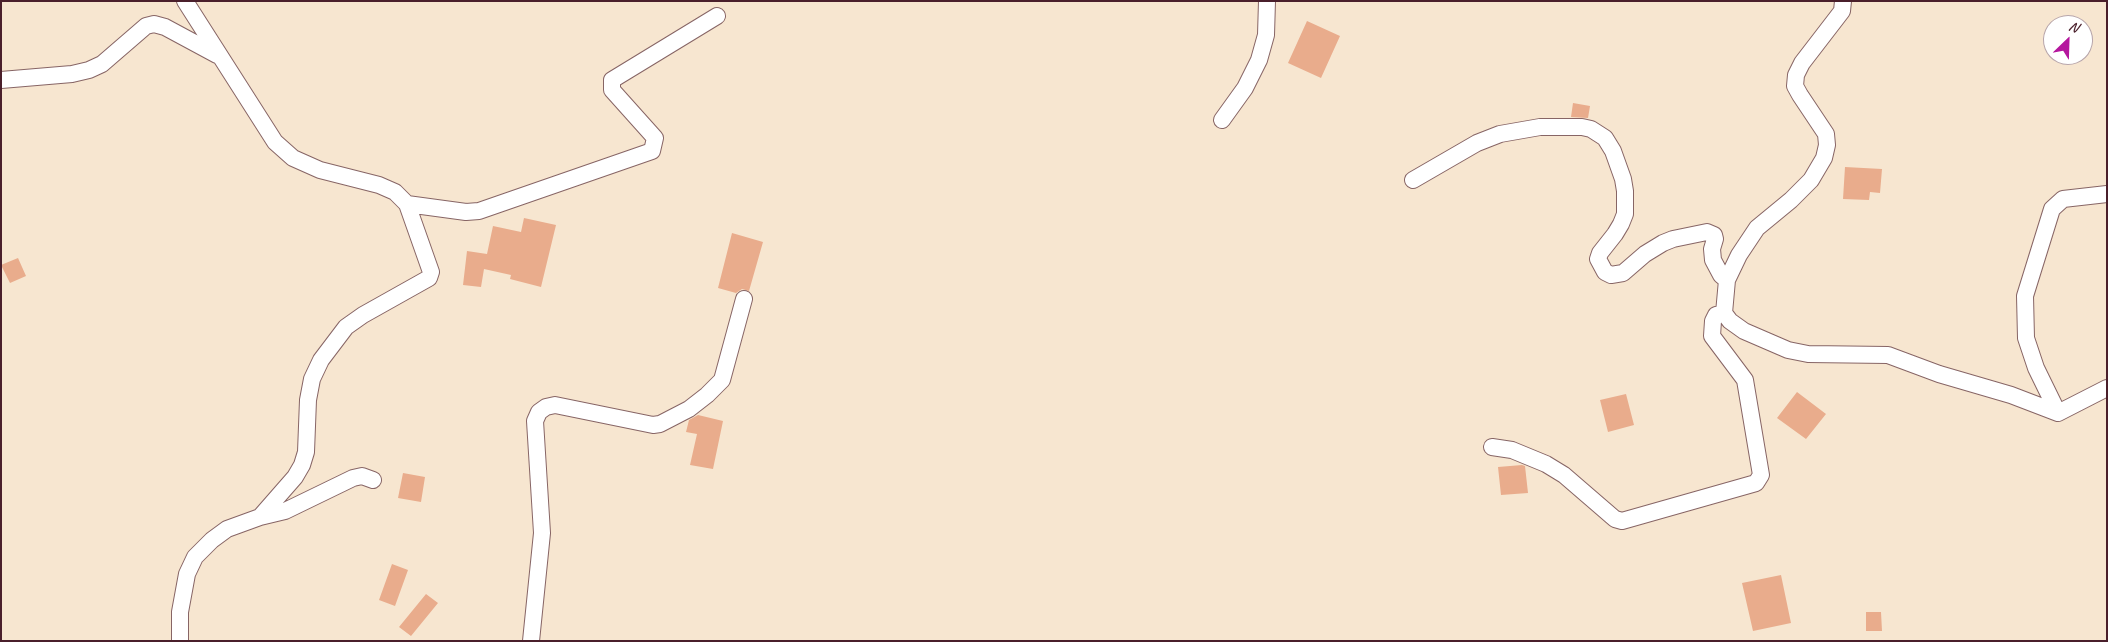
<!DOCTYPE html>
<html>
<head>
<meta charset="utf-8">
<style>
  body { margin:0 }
  #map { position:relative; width:2108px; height:642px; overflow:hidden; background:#f7e6d0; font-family:Caveat,sans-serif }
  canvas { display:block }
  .frame { position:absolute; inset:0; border:2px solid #4a1f2b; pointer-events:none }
  .north { position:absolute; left:2043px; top:15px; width:50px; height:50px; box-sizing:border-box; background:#fff; border:1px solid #b7a5aa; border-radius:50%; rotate:24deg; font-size:14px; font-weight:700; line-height:20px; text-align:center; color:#4a1f2b }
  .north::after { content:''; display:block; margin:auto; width:18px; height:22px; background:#b5179e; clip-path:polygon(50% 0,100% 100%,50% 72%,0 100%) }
</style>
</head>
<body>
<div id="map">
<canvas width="2108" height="642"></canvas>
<div class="frame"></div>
<div class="north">N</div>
</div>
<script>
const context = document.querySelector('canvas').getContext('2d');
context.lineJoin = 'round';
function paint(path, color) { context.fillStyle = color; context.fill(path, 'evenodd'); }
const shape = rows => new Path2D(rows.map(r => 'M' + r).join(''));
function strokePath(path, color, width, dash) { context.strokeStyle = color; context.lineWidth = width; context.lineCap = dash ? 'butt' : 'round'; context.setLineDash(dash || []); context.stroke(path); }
paint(shape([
  [1307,21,1340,36,1321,78,1288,63],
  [1573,103,1590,106,1588,118,1571,117],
  [1845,167,1882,169,1880,193,1870,192,1869,200,1843,199],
  [524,218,556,225,541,287,510,279,511,275,484,269,481,287,463,285,467,251,487,254,493,226,521,232],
  [732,233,763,242,749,291,742,289,736,293,718,288],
  [18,258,26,276,10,283,1,265],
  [1797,392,1826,414,1806,439,1777,418],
  [1626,394,1634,425,1608,432,1600,400],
  [698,415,723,421,713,469,690,465,697,434,686,432,689,420],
  [1522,465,1525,466,1528,493,1501,495,1498,467],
  [403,473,425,477,421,502,398,498],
  [392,564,408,570,395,606,379,600],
  [1781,575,1791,623,1753,631,1742,583],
  [426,594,438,603,411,636,399,627],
  [1866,612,1881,612,1882,631,1866,631]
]), '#e9ac8c');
const minor = shape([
  [1843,1,1842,11,1802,63,1796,75,1795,86,1800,95,1826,134,1827,145,1824,158,1811,180,1791,200,1757,228,1739,255,1727,280,1724,313,1730,321,1744,331,1788,350,1808,354,1888,355,1939,374,2011,395,2058,413,2107,388],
  [1,80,72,74,89,70,102,64,146,26,154,24,165,27,217,55],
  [1222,120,1245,88,1259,60,1266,35,1267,1],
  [1413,180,1477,143,1500,134,1540,127,1582,127,1591,129,1605,138,1613,151,1623,179,1625,191,1625,214,1621,224,1615,234,1600,253,1598,259,1605,272,1611,275,1623,273,1645,254,1663,243,1673,239,1707,232,1714,235,1715,239,1712,249,1713,260,1721,275,1727,280],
  [407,204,466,212,479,211,652,151,655,138,612,90,612,80,717,16],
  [2058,413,2036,368,2026,338,2025,296,2052,209,2063,199,2107,194],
  [1492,447,1512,450,1546,464,1564,475,1615,519,1622,521,1756,483,1761,475,1745,380,1712,336,1713,321,1716,315,1724,313],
  [260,517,285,511,353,478,362,476,373,480],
  [180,641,180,612,187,574,195,557,212,540,227,529,260,517,295,477,302,465,306,452,308,400,312,379,321,360,346,327,363,315,429,278,431,272,407,204,395,192,379,185,320,170,293,158,275,142,185,1],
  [531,641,542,533,535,421,539,412,546,407,555,405,653,425,660,424,689,409,707,395,722,380,744,299]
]);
strokePath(minor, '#876565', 18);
strokePath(minor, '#fff', 16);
</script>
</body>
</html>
